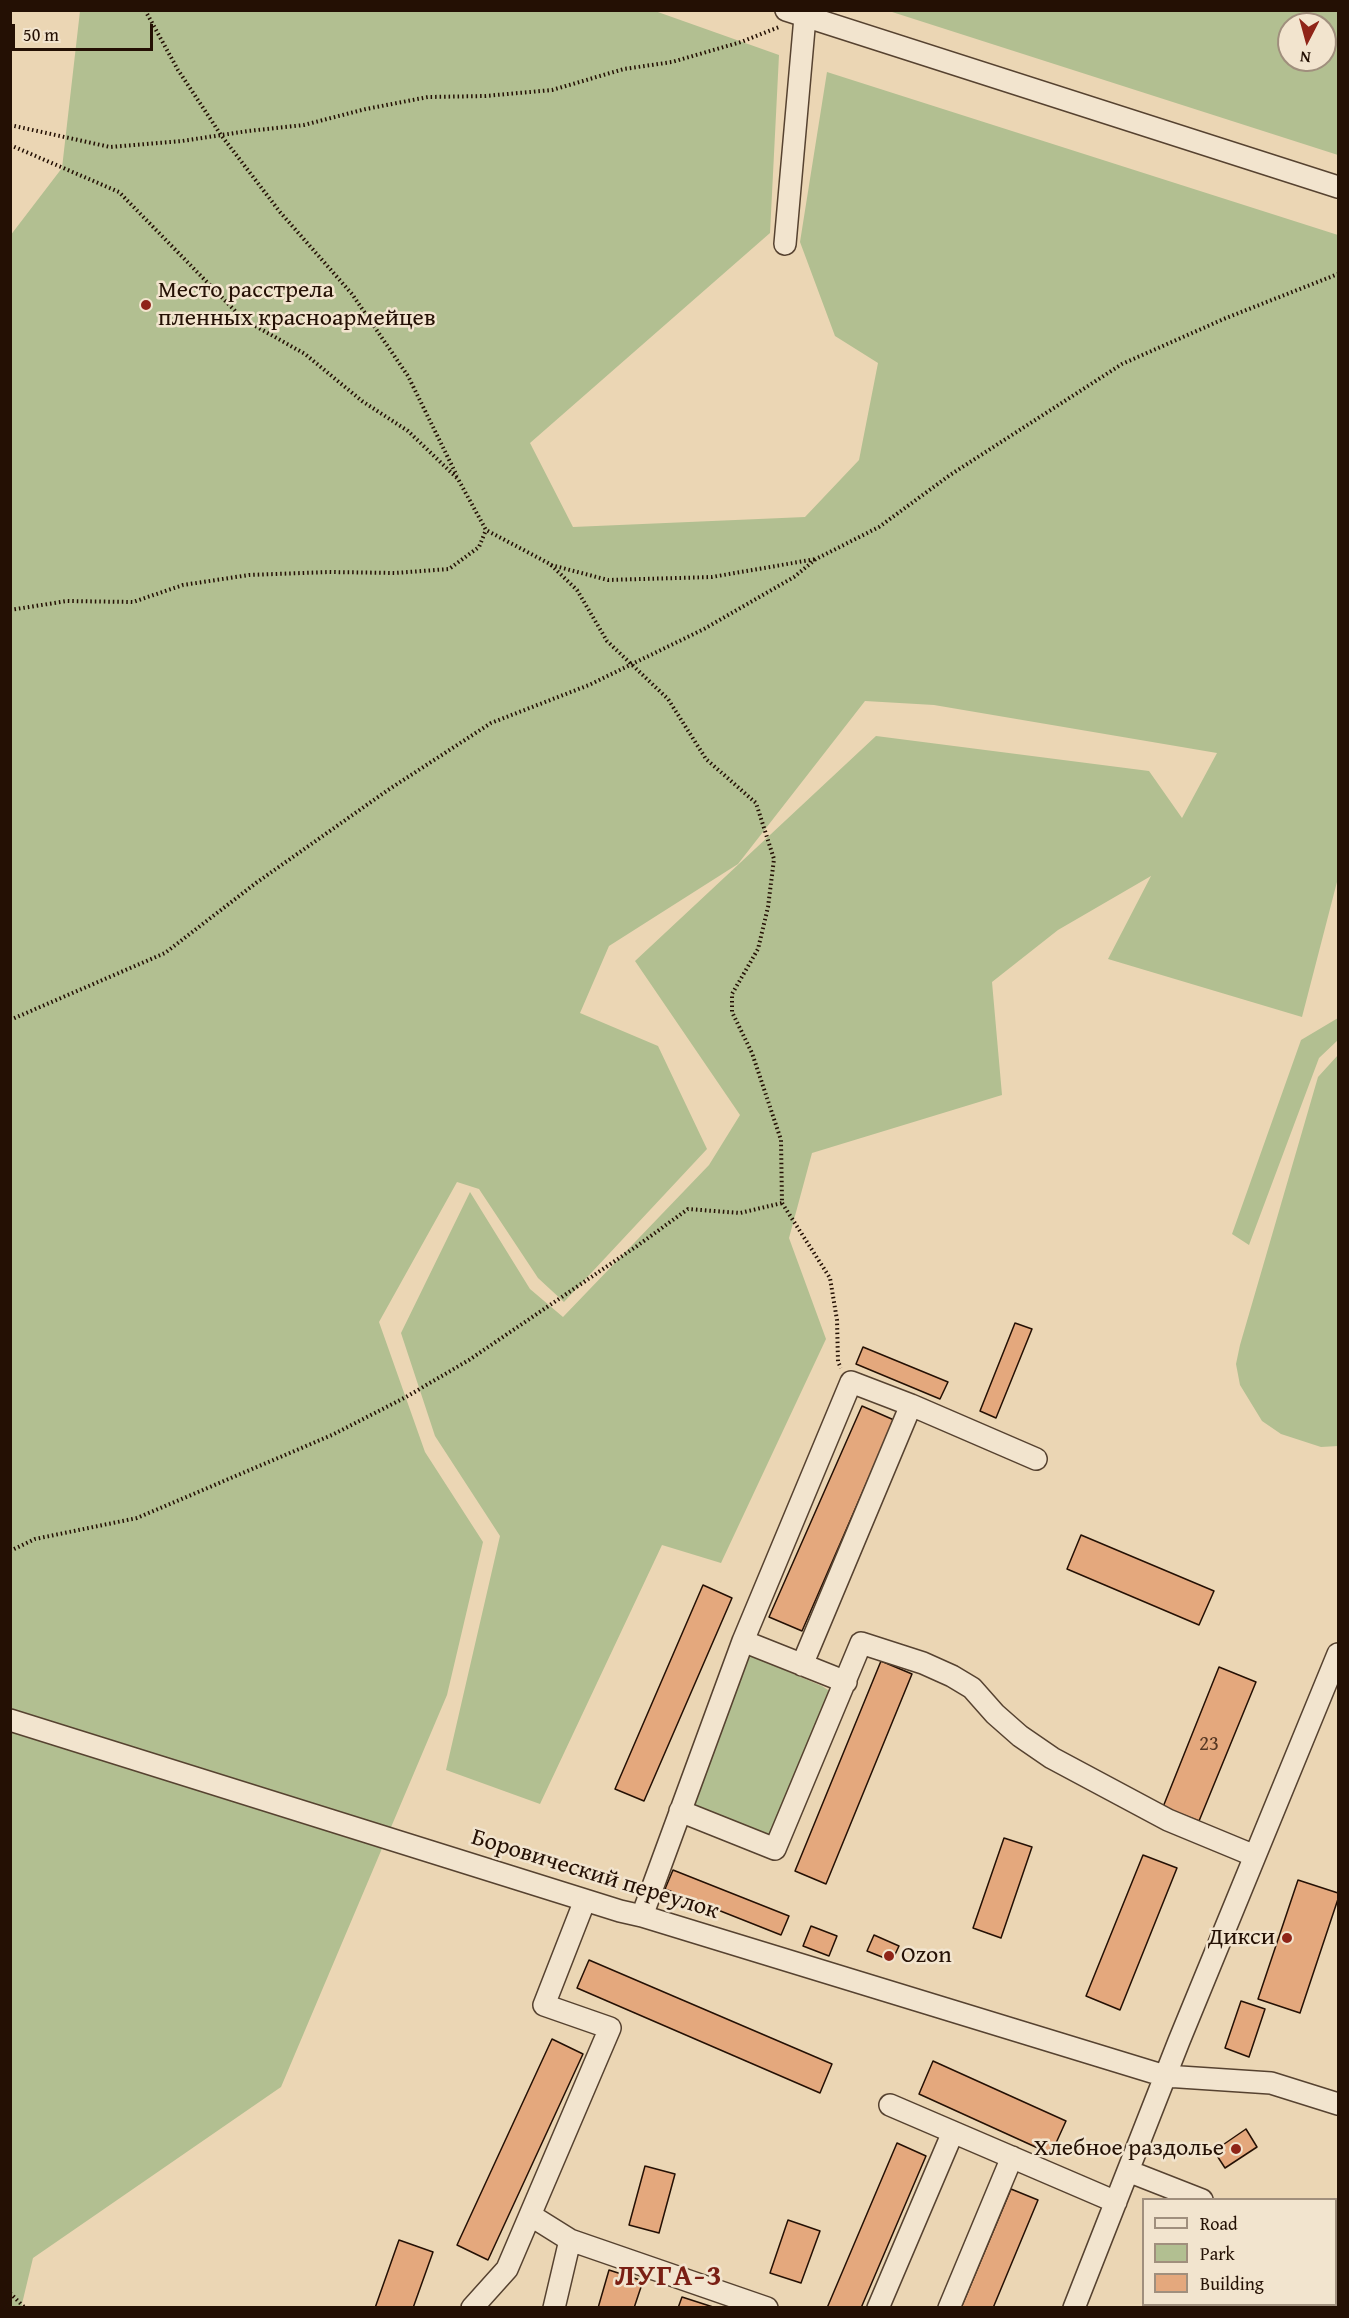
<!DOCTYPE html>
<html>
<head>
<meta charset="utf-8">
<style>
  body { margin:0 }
  #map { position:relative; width:1349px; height:2318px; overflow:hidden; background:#ebd6b4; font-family:"Gentium Book Plus",serif }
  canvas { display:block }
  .frame { position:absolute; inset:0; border:12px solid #241004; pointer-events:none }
  .legend { position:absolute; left:1142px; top:2198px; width:195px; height:108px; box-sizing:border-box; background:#f2e4ce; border:2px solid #a08f7d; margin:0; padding:8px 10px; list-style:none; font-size:18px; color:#241004 }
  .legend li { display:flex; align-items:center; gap:12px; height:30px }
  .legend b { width:30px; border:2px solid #a08f7d }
  .north { position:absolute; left:1277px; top:12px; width:60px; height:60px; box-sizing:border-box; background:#f2e4ce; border:2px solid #a08f7d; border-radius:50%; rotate:186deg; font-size:16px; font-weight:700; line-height:24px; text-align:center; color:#241004 }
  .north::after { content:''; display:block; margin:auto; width:21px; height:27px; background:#8f2418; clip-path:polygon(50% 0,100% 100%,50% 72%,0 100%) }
  .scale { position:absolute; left:12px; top:24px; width:141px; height:27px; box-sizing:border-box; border:3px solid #241004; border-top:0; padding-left:8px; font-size:18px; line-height:21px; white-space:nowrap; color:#241004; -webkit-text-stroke:4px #f2e4ce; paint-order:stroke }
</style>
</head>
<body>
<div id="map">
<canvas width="1349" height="2318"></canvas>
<div class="frame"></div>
<ul class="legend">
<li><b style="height:8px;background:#f2e4ce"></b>Road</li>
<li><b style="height:16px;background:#b2bf91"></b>Park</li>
<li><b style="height:16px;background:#e4a87d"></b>Building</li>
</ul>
<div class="north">N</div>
<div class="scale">50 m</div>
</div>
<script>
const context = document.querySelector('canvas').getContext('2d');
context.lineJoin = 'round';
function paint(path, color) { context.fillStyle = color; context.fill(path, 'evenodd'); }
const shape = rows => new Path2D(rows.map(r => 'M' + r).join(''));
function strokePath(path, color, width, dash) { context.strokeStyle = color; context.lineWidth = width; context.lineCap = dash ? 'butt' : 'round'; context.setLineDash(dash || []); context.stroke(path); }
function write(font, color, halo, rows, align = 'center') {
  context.font = font + ' "Gentium Book Plus",serif'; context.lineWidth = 5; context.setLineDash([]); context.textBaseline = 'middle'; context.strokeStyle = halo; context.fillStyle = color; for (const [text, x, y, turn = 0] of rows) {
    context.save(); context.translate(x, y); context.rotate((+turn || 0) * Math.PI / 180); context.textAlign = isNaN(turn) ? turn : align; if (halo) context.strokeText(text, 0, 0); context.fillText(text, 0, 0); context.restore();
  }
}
paint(shape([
  [80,11,655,11,779,55,770,233,530,443,573,527,805,517,859,460,878,363,835,336,800,242,827,72,1338,235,1338,878,1302,1017,1108,959,1151,876,1058,930,992,982,1002,1095,812,1153,789,1238,826,1339,721,1563,662,1545,540,1804,446,1770,500,1536,435,1436,401,1333,470,1192,530,1289,563,1317,709,1165,740,1115,635,961,876,736,1149,771,1182,818,1217,753,934,705,865,701,738,864,609,946,580,1013,658,1046,707,1149,564,1302,538,1278,479,1189,457,1182,379,1322,425,1452,483,1542,447,1695,281,2087,33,2258,21,2308,10,2307,10,236,62,168],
  [889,11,1338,11,1338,155],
  [1289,24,1325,24,1325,60,1289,60],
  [1338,1018,1338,1040,1319,1058,1249,1245,1232,1234,1301,1040],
  [1338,1055,1338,1446,1321,1447,1281,1434,1262,1421,1240,1385,1236,1364,1240,1345,1318,1077],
  [744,1656,751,1656,822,1686,831,1692,768,1838,687,1802]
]), '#b2bf91');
const building = shape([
  [1015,1323,1032,1329,996,1418,980,1411,1015,1323],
  [863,1347,948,1382,940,1399,856,1364,863,1347],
  [862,1406,894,1420,802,1631,769,1617,862,1406],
  [1081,1535,1214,1591,1199,1625,1067,1569,1081,1535],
  [703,1585,732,1598,644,1801,615,1789,703,1585],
  [881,1661,912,1674,826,1884,795,1871,881,1661],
  [1219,1667,1256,1682,1199,1821,1163,1807,1219,1667],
  [1004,1838,1032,1847,1001,1938,973,1928,1004,1838],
  [1143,1855,1177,1868,1120,2010,1086,1996,1143,1855],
  [673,1870,789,1916,781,1935,665,1889,673,1870],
  [1298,1880,1338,1893,1338,1899,1300,2013,1258,1999,1298,1880],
  [811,1926,837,1936,829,1956,803,1946,811,1926],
  [874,1935,899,1946,892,1961,867,1951,874,1935],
  [589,1960,832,2064,820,2093,577,1988,589,1960],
  [1241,2001,1265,2009,1249,2057,1225,2048,1241,2001],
  [552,2039,583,2054,488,2260,457,2245,552,2039],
  [933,2061,1066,2121,1051,2154,919,2094,933,2061],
  [1246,2129,1257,2147,1225,2168,1214,2151,1246,2129],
  [897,2143,926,2156,861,2308,827,2308,897,2143],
  [645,2166,675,2174,659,2233,629,2225,645,2166],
  [1011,2189,1038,2200,993,2308,961,2308,1011,2189],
  [788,2220,820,2231,801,2283,770,2273,788,2220],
  [399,2240,433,2252,413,2308,375,2308,399,2240],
  [609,2270,643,2281,634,2308,598,2308,609,2270],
  [1336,2295,1338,2295,1338,2308,1297,2308,1298,2304,1336,2304,1336,2295],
  [682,2297,713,2307,713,2308,678,2308,682,2297],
  [1147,2304,1195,2304,1194,2308,1147,2308,1147,2304]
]);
paint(building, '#e4a87d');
strokePath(building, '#241004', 1.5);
const minor = shape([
  [786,10,1338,187],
  [785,244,805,17],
  [743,1641,851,1382,911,1405,1036,1459],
  [802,1665,911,1405],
  [10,1720,620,1911,642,1916,1165,2076,1271,2083,1338,2104],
  [680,1811,775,1849,861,1643,923,1663,952,1676,972,1688,995,1714,1020,1736,1052,1758,1168,1820,1255,1856],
  [642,1916,743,1641,846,1682],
  [890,2105,1116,2202],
  [1128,2171,1202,2200],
  [530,2215,570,2240,767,2308],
  [472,2308,507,2269,610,2028,544,2005,585,1900],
  [554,2308,570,2240],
  [878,2308,953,2132],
  [949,2308,1012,2157],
  [1074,2308,1179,2041,1338,1654],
  [1215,2308,1216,2304],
  [1277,2308,1278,2304]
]);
strokePath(minor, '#564230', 24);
strokePath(shape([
  [145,10,178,70,221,135,280,212,352,294,408,376,457,476],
  [10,125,110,147,182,141,248,131,304,125,366,109,428,97,485,96,552,90,624,69,672,62,741,42,779,27],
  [10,145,119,192,243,319,305,354,362,401,408,431,458,479,486,530,550,564,577,590,607,641,668,699,706,759,756,803,774,859,768,907,758,949,732,994,732,1012,752,1053,781,1140,782,1203,830,1278,837,1320,838,1362,841,1368],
  [551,565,608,580,712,577,816,559],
  [10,610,67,601,133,602,183,585,249,575,329,572,395,573,449,569,479,547,486,530],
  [10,1020,165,953,256,883,388,790,491,723,589,685,704,629,794,577,816,559,879,527,950,475,1122,364,1226,318,1338,274],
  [10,1551,35,1539,137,1518,332,1435,406,1397,469,1360,637,1246,688,1209,740,1213,782,1203],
  [10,2293,25,2308]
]), '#241004', 4, [1.5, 3]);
strokePath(minor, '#f2e4ce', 21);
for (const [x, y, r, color] of [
  [146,305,6,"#8f2418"],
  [1287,1938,6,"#8f2418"],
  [889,1956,6,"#8f2418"],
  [1236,2149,6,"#8f2418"]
]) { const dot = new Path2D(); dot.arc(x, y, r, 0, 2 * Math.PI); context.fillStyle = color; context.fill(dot); strokePath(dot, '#f2e4ce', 2); }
write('21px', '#543622', null, [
  ["23",1209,1745]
]);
write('24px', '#241004', '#f2e4ce', [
  ["Место расстрела",158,291],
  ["пленных красноармейцев",158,319],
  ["Дикси",1275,1938,"right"],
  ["Ozon",901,1956],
  ["Хлебное раздолье",1224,2149,"right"]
], 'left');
write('24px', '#241004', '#f2e4ce', [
  ["Боровический переулок",595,1875,17]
]);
context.letterSpacing = '1.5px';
write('bold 30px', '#7a1f14', '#f2e4ce', [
  ["ЛУГА-3",669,2277]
]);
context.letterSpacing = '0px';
</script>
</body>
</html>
